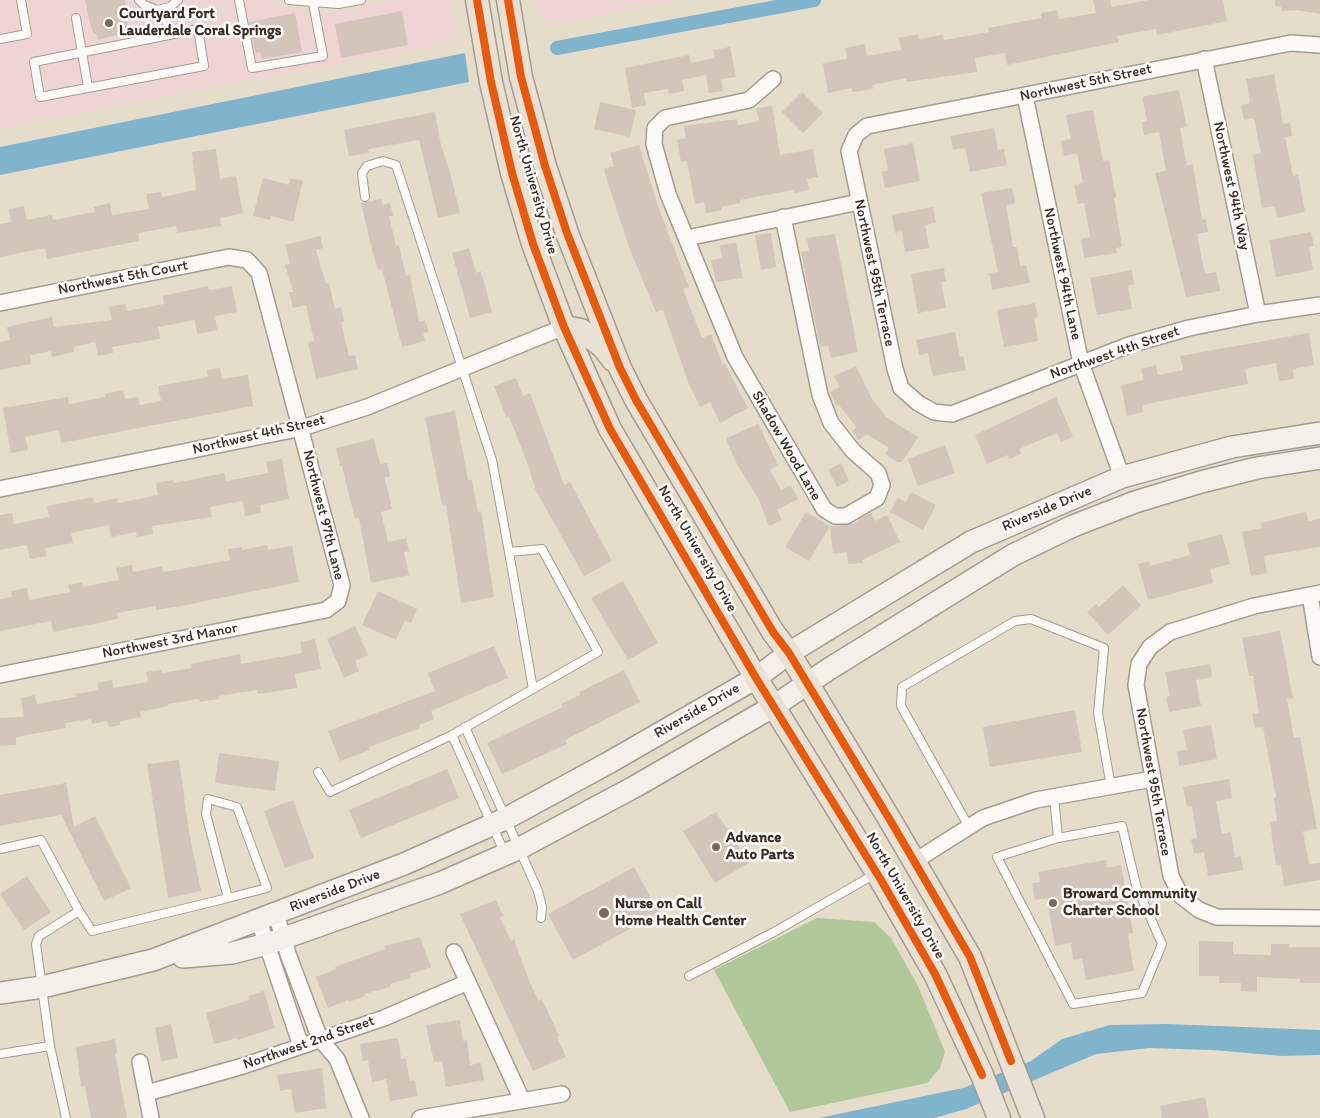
<!DOCTYPE html>
<html>
<head>
<meta charset="utf-8">
<style>
  body { margin:0 }
  canvas { display:block; background:#e5dcca }
</style>
</head>
<body>
<canvas width="1320" height="1118"></canvas>
<script>
const context = document.querySelector('canvas').getContext('2d');
context.lineJoin = 'round';
function paint(path, color) { context.fillStyle = color; context.fill(path, 'evenodd'); }
const shape = rows => new Path2D(rows.map(r => 'M' + r).join(''));
function strokePath(path, color, width, dash) { context.strokeStyle = color; context.lineWidth = width; context.lineCap = dash ? 'butt' : 'round'; context.setLineDash(dash || []); context.stroke(path); }
function write(font, color, halo, rows, align = 'center') {
  context.font = font + ' Itim,sans-serif'; context.lineWidth = 5; context.setLineDash([]); context.textBaseline = 'middle'; context.strokeStyle = halo; context.fillStyle = color; for (const [text, x, y, turn = 0] of rows) {
    context.save(); context.translate(x, y); context.rotate((+turn || 0) * Math.PI / 180); context.textAlign = isNaN(turn) ? turn : align; if (halo) context.strokeText(text, 0, 0); context.fillText(text, 0, 0); context.restore();
  }
}
paint(shape([
  [0,0,264,0,307,12,330,13,394,0,450,0,458,41,0,128],
  [534,0,674,0,547,26]
]), '#eed5d3');
paint(shape([
  [817,918,874,922,891,938,918,986,945,1052,940,1068,927,1083,790,1112,714,970]
]), '#b0c799');
paint(shape([
  [465,53,469,82,0,175,0,147],
  [1167,1024,1320,1030,1320,1055,1282,1056,1212,1050,1149,1048,1096,1054,966,1109,934,1118,819,1118,963,1088,1031,1061,1062,1039,1110,1025]
]), '#80b4cd');
strokePath(shape([
  [557,48,814,0]
]), '#80b4cd', 14);
paint(shape([
  [85,0,125,0,129,19,127,19,128,32,98,40,97,34,94,34,91,27],
  [1093,0,1110,0,1111,7,1149,0,1223,0,1227,21,1157,35,1156,29,1117,36,1119,42,1007,65,1005,53,975,58,977,72,906,82,906,78,872,85,873,89,852,92,852,88,828,93,823,63,847,59,845,48,865,44,867,56,901,50,899,38,918,34,919,39,943,35,944,40,989,32,988,28,1041,18,1041,13,1057,10,1059,19,1096,13],
  [1275,0,1320,0,1320,14,1297,10,1282,11,1281,7,1275,6],
  [402,11,408,45,341,58,335,24],
  [295,13,302,52,262,59,260,52,255,53,249,22],
  [730,47,736,77,721,79,723,91,709,93,706,75,682,80,684,91,669,94,668,89,644,93,646,105,632,108,625,68,689,55,691,63,715,58,713,50],
  [1274,74,1283,124,1290,123,1292,136,1285,137,1293,176,1298,175,1305,212,1277,218,1275,206,1262,208,1253,155,1261,153,1254,118,1244,120,1241,105,1250,103,1246,79],
  [1179,90,1187,127,1180,128,1187,166,1193,164,1202,220,1206,219,1208,232,1197,234,1205,274,1216,272,1220,291,1186,297,1155,173,1166,171,1159,132,1144,135,1142,122,1147,121,1142,97],
  [802,92,823,113,803,133,782,112],
  [600,102,636,110,630,137,594,129],
  [772,106,780,155,813,149,818,177,807,179,809,190,794,193,793,190,740,200,740,203,721,207,722,210,706,213,704,202,695,204,687,161,681,162,677,140,686,138,684,126,737,119,738,125,759,121,756,108],
  [1093,110,1103,161,1109,160,1116,197,1114,198,1122,247,1116,248,1117,253,1084,258,1081,239,1090,237,1084,203,1078,204,1074,185,1083,183,1077,153,1064,156,1061,141,1071,139,1066,115],
  [435,112,441,146,449,169,460,213,438,218,419,140,368,149,369,153,349,156,344,130],
  [994,128,998,150,1004,149,1007,165,970,172,965,148,953,150,950,136],
  [913,143,920,181,885,188,882,172,888,171,884,149],
  [639,145,659,209,689,287,683,289,702,338,711,334,723,365,725,364,748,408,720,423,710,402,700,407,688,382,663,310,656,312,630,250,607,180,604,169,614,166,610,153],
  [216,149,220,179,236,176,243,213,220,218,221,226,177,233,176,226,138,233,139,241,47,259,45,248,0,257,0,224,11,222,9,209,24,206,27,220,52,215,53,220,95,212,94,207,110,203,112,215,149,209,146,194,161,192,162,197,196,190,192,152],
  [263,178,289,185,290,178,303,181,293,222,271,216,270,220,253,216],
  [1012,188,1015,203,1006,205,1013,247,1017,247,1020,266,1026,265,1030,283,992,290,989,273,998,272,981,193],
  [381,199,383,205,390,203,393,216,389,216,396,246,399,245,406,276,410,275,419,322,425,320,429,332,423,333,425,341,402,347,382,269,378,270,371,246,361,203],
  [933,207,936,223,925,225,929,248,905,252,902,231,895,233,892,215],
  [1311,232,1314,246,1309,247,1313,270,1276,277,1269,240],
  [771,233,776,267,761,270,755,235],
  [835,234,858,352,831,358,828,346,820,347,801,252,809,251,807,238],
  [320,236,323,248,316,250,326,284,329,283,335,309,341,307,344,321,341,322,349,356,355,355,358,369,316,379,308,342,314,341,306,305,293,308,289,292,293,292,285,265,290,264,285,245],
  [736,243,743,278,716,282,711,260,722,258,720,245],
  [469,248,476,273,481,271,492,312,470,318,452,253],
  [944,268,946,281,941,282,946,308,918,313,911,274],
  [1132,270,1134,284,1128,285,1132,309,1097,315,1090,278],
  [208,286,209,290,232,286,237,312,215,316,217,330,197,334,195,320,158,327,160,339,112,347,113,353,98,356,95,342,73,347,74,352,52,357,51,351,30,355,31,364,0,370,0,342,10,340,7,327,52,317,54,327,112,320,109,307,125,304,127,311,164,304,163,296],
  [1035,303,1038,317,1034,318,1038,341,1004,347,997,310],
  [955,332,960,357,963,356,966,370,933,376,928,353,919,355,916,340],
  [1309,333,1314,365,1293,369,1294,379,1279,381,1276,363,1245,369,1248,384,1142,405,1143,412,1127,416,1121,385,1144,380,1141,369,1156,365,1158,375,1183,370,1180,356],
  [856,366,872,399,886,417,918,437,902,462,897,462,885,454,889,448,867,434,859,440,852,431,856,427,839,405,836,406,830,392,840,387,834,376],
  [220,368,222,379,248,375,253,406,61,443,59,430,25,437,28,450,11,453,3,408,68,397,69,404,105,397,105,394,123,390,125,399,138,397,140,405,161,401,158,386,208,377,207,370],
  [516,378,523,396,530,393,564,485,570,482,612,561,584,576,536,491,530,473,531,473,509,416,506,417,494,386],
  [1056,397,1073,437,1061,442,1057,433,1019,449,1021,454,1009,459,1008,455,987,464,975,435],
  [455,411,468,480,472,480,478,512,481,511,494,597,461,603,446,504,442,505,425,417],
  [758,424,778,465,770,470,781,490,791,485,798,499,777,510,782,520,769,526,759,500,737,464,727,442,727,438],
  [374,439,380,464,387,463,390,476,385,478,392,509,381,512,388,542,406,538,409,551,404,552,409,575,371,583,359,518,355,519,342,466,340,466,336,448],
  [945,445,955,473,918,486,908,459],
  [282,459,289,499,260,505,261,513,245,516,243,501,210,507,212,517,152,526,153,534,137,537,136,532,111,537,109,525,71,533,73,543,45,548,46,556,30,559,27,545,0,550,0,515,12,513,14,524,49,517,47,506,93,497,94,503,117,498,118,503,158,495,156,483,173,480,174,483,225,473,226,481,268,473,266,462],
  [841,463,849,481,837,487,828,470],
  [911,492,936,505,923,530,890,512,898,498,906,502],
  [806,512,830,526,846,525,859,522,858,520,871,513,875,521,887,515,900,542,862,560,863,563,848,564,847,552,833,554,830,526,809,561,785,547],
  [1306,512,1308,521,1320,519,1320,547,1264,556,1267,573,1251,576,1242,532,1262,528,1261,523],
  [1222,534,1230,564,1210,569,1213,583,1148,600,1138,564,1149,561,1150,566,1190,555,1187,543],
  [267,545,268,550,292,546,299,582,181,606,156,610,156,606,117,613,118,619,53,632,51,621,0,631,0,599,12,597,11,591,27,588,29,600,70,592,68,585,82,582,83,587,119,580,116,568,132,565,133,572,162,566,163,572,187,568,230,560,228,549,242,547,242,550],
  [623,581,658,643,628,660,591,598],
  [1123,585,1141,605,1108,635,1087,612,1096,604,1099,607],
  [378,591,417,609,411,623,405,620,396,640,362,625],
  [355,626,368,655,355,661,359,671,344,678,327,639],
  [1280,631,1293,698,1287,699,1294,738,1300,737,1317,829,1303,831,1309,864,1320,863,1320,880,1284,886,1281,864,1276,865,1270,822,1277,821,1274,798,1276,797,1263,727,1255,728,1252,714,1259,713,1253,676,1249,676,1242,638],
  [315,639,321,669,295,674,297,688,258,694,257,690,219,696,219,699,200,702,199,699,168,704,168,706,140,712,141,717,120,721,120,725,109,727,107,721,92,724,91,719,65,723,66,728,16,737,16,745,0,746,0,718,24,717,21,698,35,695,37,704,76,697,75,694,99,690,97,683,112,680,113,688,148,682,146,672,161,670,162,673,192,668,191,664,240,654,241,664,302,653,300,642],
  [494,646,508,678,431,711,434,719,419,725,420,728,369,747,370,750,340,761,328,731,435,691,428,673],
  [1210,664,1212,677,1196,680,1201,706,1169,712,1166,697,1170,696,1165,672],
  [624,670,640,702,565,740,567,744,502,774,487,743,563,707,561,704,580,695,579,692],
  [1075,710,1082,752,990,767,983,727],
  [1211,725,1217,759,1179,766,1177,751,1187,750,1183,730],
  [219,753,279,761,275,791,215,783],
  [179,760,189,832,201,891,168,898,147,764],
  [447,769,459,798,361,838,349,810],
  [1229,779,1232,798,1216,801,1222,834,1231,832,1235,857,1241,856,1243,870,1208,876,1204,852,1194,854,1191,839,1197,838,1192,806,1187,807,1183,787],
  [66,783,74,827,95,816,131,888,104,901,61,815,0,826,0,795],
  [293,800,314,858,285,868,264,811],
  [716,812,749,863,715,883,683,831],
  [1106,860,1107,868,1121,865,1133,933,1128,934,1134,971,1086,980,1082,959,1073,960,1071,943,1055,946,1047,898,1035,900,1032,883,1040,882,1038,872],
  [634,867,659,913,573,960,548,914],
  [27,876,51,912,24,930,0,894],
  [496,900,503,916,500,917,511,941,514,939,529,981,539,1001,542,999,559,1036,557,1037,566,1057,533,1071,460,914],
  [420,937,431,967,410,974,411,978,390,984,390,987,364,994,365,996,349,1002,348,1000,328,1008,316,977,336,969,335,967,385,949,384,946],
  [1199,941,1233,942,1233,954,1271,955,1271,944,1289,944,1289,947,1320,947,1320,983,1300,983,1300,979,1257,977,1257,992,1241,991,1241,983,1219,983,1219,976,1199,976],
  [264,991,275,1028,237,1040,237,1038,214,1044,206,1013,249,1000,248,996],
  [460,1020,463,1041,467,1040,470,1065,481,1063,484,1080,446,1087,442,1061,434,1062,426,1025],
  [171,1024,178,1058,161,1061,155,1028],
  [398,1038,401,1059,406,1058,410,1081,415,1080,418,1096,390,1101,386,1079,372,1082,368,1060,363,1061,360,1044],
  [115,1039,117,1053,115,1054,127,1118,91,1118,85,1086,81,1087,76,1047],
  [322,1068,326,1108,295,1113,291,1089,280,1091,277,1075],
  [1205,1097,1209,1118,1162,1118,1160,1106]
]), '#d3c5ba');
const lane = shape([
  [139,0,144,5,157,10,170,7,178,0],
  [239,0,252,68,323,56,313,3],
  [289,0,338,4,361,0],
  [164,10,169,35,198,29,204,66,40,97,34,62,169,35],
  [76,18,88,87],
  [0,39,27,34,21,0],
  [509,552,533,689],
  [465,727,538,891,542,907,541,918],
  [452,735,505,854],
  [318,772,330,792,452,735,598,652,542,549,509,552,492,460,396,165,383,161,367,166,362,173,365,197],
  [1054,797,1058,838,997,857,1073,1004,1142,993,1162,944,1136,885,1122,826,1058,838],
  [969,827,901,706,902,687,1015,621,1031,619,1104,648,1098,713,1111,787],
  [0,849,41,840,79,911,39,936,36,944,50,1046,0,1054],
  [79,911,92,931,228,898,206,814,208,799,237,807,267,888,228,898],
  [689,976,774,932,875,874],
  [50,1046,66,1118]
]);
const street = shape([
  [1320,45,1291,43,867,126,856,135,849,151,895,369,901,388,918,403,934,412,952,414,1129,345,1189,328,1258,314,1320,305],
  [1204,59,1258,314],
  [773,79,749,100,665,118,655,128,654,144,668,194,735,357,824,509,835,516,846,516,877,498,882,485,878,473,853,451,831,423,820,395,783,217],
  [1025,96,1081,363,1122,477],
  [687,238,859,202],
  [0,303,229,257,247,260,259,273,342,585,338,601,326,610,0,675],
  [0,489,302,428,367,407,564,327],
  [1320,593,1254,606,1170,632,1150,647,1139,664,1136,685,1171,876,1181,896,1199,910,1217,917,1320,918],
  [1310,595,1320,657],
  [915,861,983,818,1036,800,1152,779],
  [276,914,288,954,320,1039,337,1059,361,1118],
  [259,921,301,1046],
  [454,952,522,1100],
  [140,1062,151,1118],
  [147,1093,243,1066,384,1018,468,982],
  [420,1118,562,1094]
]);
const secondary = shape([
  [183,957,232,953,267,944,440,883,520,848,636,786,774,706,829,669,1013,555,1073,526,1135,502,1201,482,1257,468,1320,458],
  [0,993,42,987,153,960,404,864,507,818,610,762,756,678,789,653,971,542,1122,477,1232,447,1320,433]
]);
const primary = shape([
  [477,0,491,82,512,173,533,244,564,327,610,429,756,678,877,873,935,974,982,1075,999,1118],
  [508,0,521,77,545,166,567,233,620,368,636,400,773,632,789,653,893,825,970,957,1033,1118],
  [564,327,581,330,603,347,613,360]
]);
strokePath(lane, '#a49c91', 10);
strokePath(street, '#a49c91', 18);
strokePath(secondary, '#a49c91', 24);
strokePath(primary, '#a49c91', 25);
strokePath(lane, '#fbfaf7', 8);
strokePath(street, '#fbfaf7', 15);
strokePath(secondary, '#f4f0e9', 21);
strokePath(primary, '#e9e1d4', 22);
strokePath(shape([
  [477,0,491,82,512,173,533,244,564,327,610,429,756,678,881,880,935,974,982,1075],
  [508,0,521,77,545,166,567,233,620,368,636,400,773,632,789,653,893,825,970,957,1011,1061]
]), '#e8590c', 8);
for (const [x, y, r, color] of [
  [109,23,5,"#76685a"],
  [716,847,5,"#76685a"],
  [1053,903,5,"#76685a"],
  [604,913,6,"#76685a"]
]) { const dot = new Path2D(); dot.arc(x, y, r, 0, 2 * Math.PI); context.fillStyle = color; context.fill(dot); strokePath(dot, '#fff', 2); }
write('bold 15px', '#3b2a1e', '#fff', [
  ["Courtyard Fort",119,14],
  ["Lauderdale Coral Springs",119,31],
  ["Advance",726,838],
  ["Auto Parts",726,855],
  ["Broward Community",1063,894],
  ["Charter School",1063,911],
  ["Nurse on Call",615,904],
  ["Home Health Center",615,921]
], 'left');
write('15px', '#3b2a1e', '#fff', [
  ["Northwest 5th Street",1086,83,-12],
  ["North University Drive",533,185,74],
  ["Northwest 94th Way",1231,186,78],
  ["Northwest 95th Terrace",874,273,78],
  ["Northwest 94th Lane",1062,274,78],
  ["Northwest 5th Court",123,278,-11],
  ["Northwest 4th Street",1115,353,-19],
  ["Northwest 4th Street",259,435,-13],
  ["Shadow Wood Lane",786,446,60],
  ["Riverside Drive",1047,509,-23],
  ["Northwest 97th Lane",323,515,76],
  ["North University Drive",697,549,60],
  ["Northwest 3rd Manor",170,641,-11],
  ["Riverside Drive",697,711,-30],
  ["Northwest 95th Terrace",1153,782,80],
  ["Riverside Drive",335,891,-21],
  ["North University Drive",905,896,60],
  ["Northwest 2nd Street",309,1043,-19]
]);
</script>
</body>
</html>
